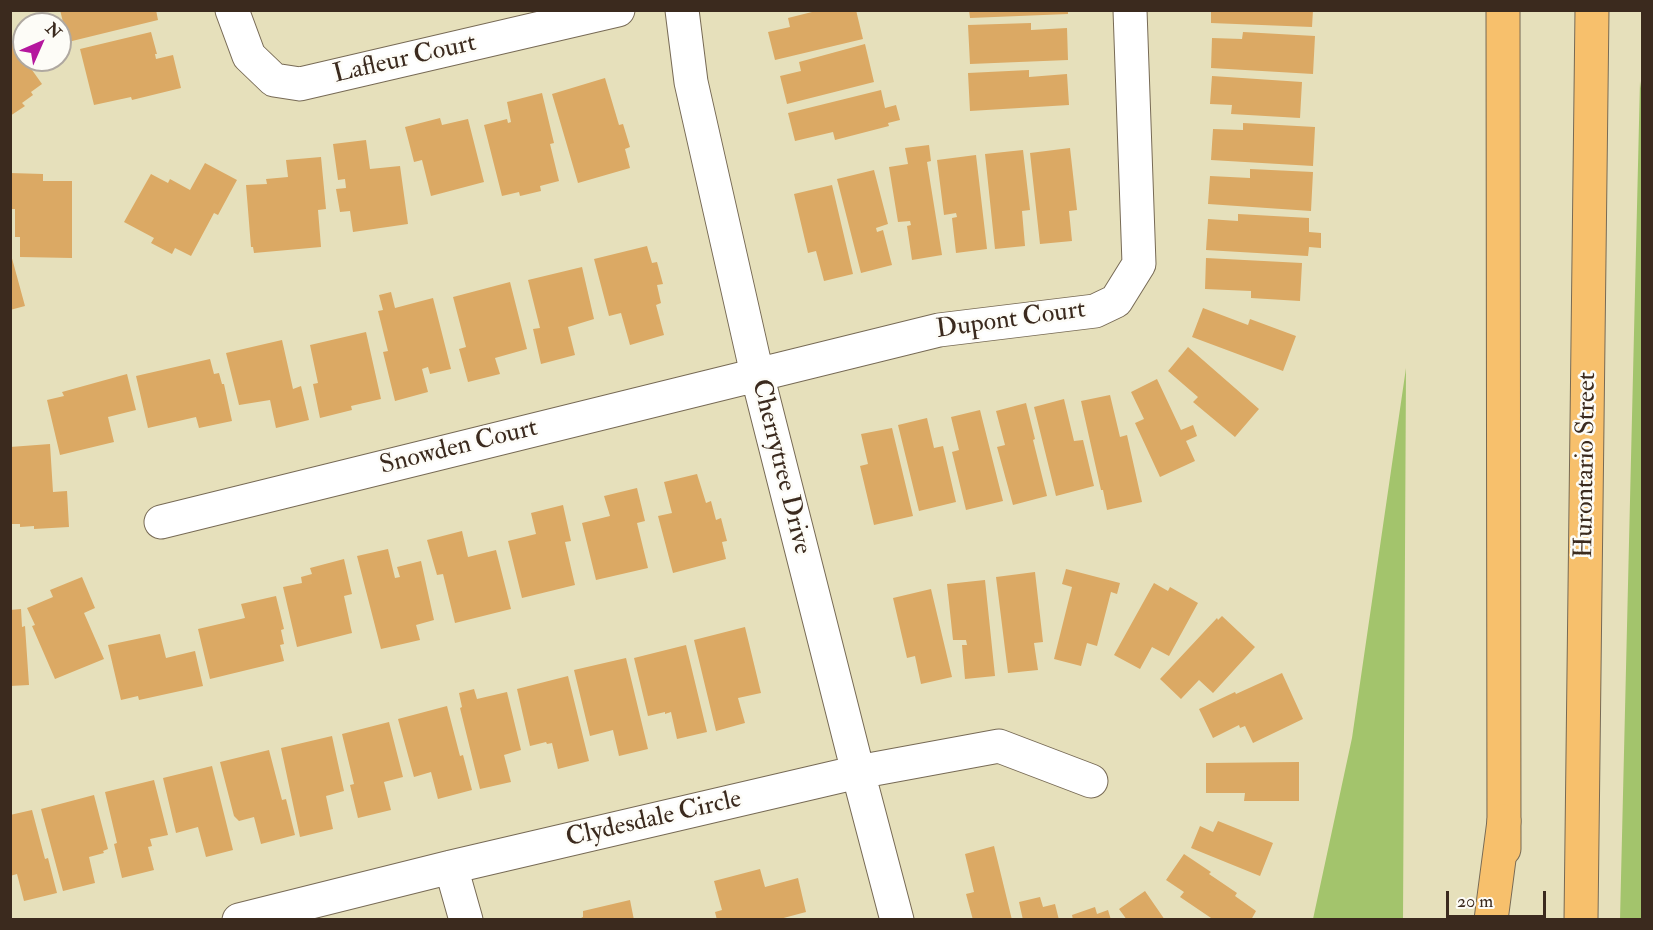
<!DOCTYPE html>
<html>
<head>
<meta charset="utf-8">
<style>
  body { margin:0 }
  #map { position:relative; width:1653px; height:930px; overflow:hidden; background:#e6e0bb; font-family:"IM FELL Double Pica",serif }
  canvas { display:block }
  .frame { position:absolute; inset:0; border:12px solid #3b2a1e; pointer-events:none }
  .north { position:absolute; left:12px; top:12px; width:60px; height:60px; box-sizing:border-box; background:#fdfcf7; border:2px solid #afa8a0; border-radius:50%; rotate:45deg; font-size:16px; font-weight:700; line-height:24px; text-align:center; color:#3b2a1e }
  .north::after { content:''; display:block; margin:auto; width:21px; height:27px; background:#b5179e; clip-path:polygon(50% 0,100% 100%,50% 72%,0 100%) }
  .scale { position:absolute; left:1446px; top:891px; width:100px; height:27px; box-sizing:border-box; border:3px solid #3b2a1e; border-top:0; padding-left:8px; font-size:18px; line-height:21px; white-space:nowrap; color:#3b2a1e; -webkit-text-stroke:4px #fdfcf7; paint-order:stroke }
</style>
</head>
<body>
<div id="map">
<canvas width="1653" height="930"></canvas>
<div class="frame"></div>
<div class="north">N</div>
<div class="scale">20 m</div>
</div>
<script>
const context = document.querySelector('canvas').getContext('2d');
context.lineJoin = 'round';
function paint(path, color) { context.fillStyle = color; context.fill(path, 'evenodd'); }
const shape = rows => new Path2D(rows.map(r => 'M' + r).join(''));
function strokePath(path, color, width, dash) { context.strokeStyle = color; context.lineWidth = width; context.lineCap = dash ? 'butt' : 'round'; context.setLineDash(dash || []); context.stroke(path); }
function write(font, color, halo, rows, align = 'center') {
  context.font = font + ' "IM FELL Double Pica",serif'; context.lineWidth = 5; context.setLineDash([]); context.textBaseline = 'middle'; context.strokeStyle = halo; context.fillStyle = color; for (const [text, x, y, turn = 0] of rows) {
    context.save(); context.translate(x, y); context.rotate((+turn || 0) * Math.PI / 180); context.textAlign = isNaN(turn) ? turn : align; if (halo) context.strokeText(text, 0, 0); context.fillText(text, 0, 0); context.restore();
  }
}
paint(shape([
  [1640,81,1642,96,1642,919,1620,920],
  [1406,368,1403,919,1313,919,1352,738]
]), '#a3c46c');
paint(shape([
  [60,10,156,10,158,20,68,42],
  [820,10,856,10,863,39,775,60,768,32,790,27,788,18],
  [969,10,1068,10,1068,14,970,18],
  [1211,10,1313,10,1312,27,1211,23],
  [1031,23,1031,30,1067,28,1068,60,970,64,968,25],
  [151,32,157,54,155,54,156,59,173,55,181,88,132,100,131,97,94,105,80,49],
  [1243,32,1315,36,1313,74,1211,68,1212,38,1242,39],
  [10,39,42,84,31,92,33,95,22,103,25,106,10,116],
  [865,44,874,82,787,104,780,76,801,71,799,62],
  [1029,70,1029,77,1067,74,1069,105,970,111,968,73],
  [1212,76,1302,82,1300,118,1231,114,1232,105,1210,104],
  [605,78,619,125,623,124,630,147,625,149,630,168,578,183,552,94],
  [881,90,885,108,896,105,900,120,888,123,889,126,835,140,833,132,795,141,788,113],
  [542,93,554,143,550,144,559,181,540,186,541,191,520,196,519,192,502,196,484,125,507,119,508,123,511,122,507,102],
  [440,118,442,125,468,119,484,182,431,196,422,160,414,162,405,127],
  [1243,123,1315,127,1313,166,1211,160,1213,129,1243,130],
  [366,140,370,169,400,166,408,224,353,232,350,211,340,212,336,189,346,188,345,179,338,180,333,144],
  [929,145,931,161,927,162,942,255,912,260,907,226,911,225,910,221,898,222,889,167,908,164,905,148],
  [1070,148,1077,210,1069,211,1072,241,1040,244,1030,153],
  [1023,150,1030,210,1022,211,1025,246,995,249,985,154],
  [976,155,987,249,956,253,952,218,957,217,956,213,944,215,937,160],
  [321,157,326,209,318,210,321,247,254,253,253,247,251,247,246,185,267,184,266,179,288,177,286,160],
  [205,163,237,180,218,215,214,213,191,256,175,248,172,254,151,243,154,238,124,222,151,174,168,183,170,179,190,190],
  [1250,169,1313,172,1311,211,1208,204,1210,176,1250,178],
  [874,170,888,224,876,228,877,232,883,230,892,265,861,273,837,179],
  [10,173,43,174,43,181,72,181,72,258,20,257,20,237,15,237,15,209,10,209],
  [832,185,853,274,824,281,816,251,808,253,794,194],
  [1238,214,1309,218,1309,232,1321,233,1321,248,1309,247,1308,256,1206,250,1208,219,1238,221],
  [647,246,652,263,657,262,663,284,657,285,661,303,656,305,664,335,630,345,621,313,609,316,594,259],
  [10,251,25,306,10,310],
  [1206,258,1302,263,1300,301,1251,298,1251,291,1205,289],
  [582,267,594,319,568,327,575,355,541,364,533,329,540,328,528,280],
  [510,282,527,349,495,358,500,374,468,382,459,349,466,347,453,297],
  [391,292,395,308,433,298,451,369,430,374,428,367,422,369,428,392,395,401,383,352,388,351,378,311,383,310,379,295],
  [1203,308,1248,325,1250,319,1296,336,1283,371,1192,337],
  [366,332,381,399,351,406,352,410,320,418,313,384,318,383,310,345],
  [282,340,293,389,301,386,309,420,276,428,270,400,239,405,226,353],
  [1188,347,1259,409,1235,437,1193,402,1198,397,1168,371],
  [210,359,214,374,219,373,222,384,224,384,232,421,199,428,196,417,148,428,136,376],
  [127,374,136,410,108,417,114,442,60,455,47,400,64,396,62,392],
  [1157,379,1181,430,1193,425,1197,436,1186,441,1195,461,1160,477,1135,423,1144,419,1131,392],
  [1110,395,1120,437,1127,435,1142,502,1107,510,1103,490,1101,490,1081,401],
  [1064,399,1074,441,1083,440,1094,486,1056,496,1034,407],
  [1026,403,1035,439,1033,440,1047,496,1013,505,997,447,1005,445,996,411],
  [980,410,1003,501,966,510,952,452,959,450,951,417],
  [927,418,934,448,943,446,956,502,919,511,898,425],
  [892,428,913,516,874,525,860,466,868,464,861,434],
  [50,444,53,492,67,491,69,527,34,529,34,526,20,527,20,524,10,524,10,447],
  [697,474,706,503,711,501,716,520,721,518,727,541,722,542,726,559,673,573,658,516,672,513,664,482],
  [637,488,645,521,637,523,648,568,596,580,582,523,610,516,604,496],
  [563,505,571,541,565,542,575,585,522,598,508,541,536,534,531,513],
  [462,531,468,557,496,550,511,609,455,623,443,574,437,575,427,540],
  [388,549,395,578,400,577,397,567,421,561,434,620,416,625,420,640,381,649,357,556],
  [344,559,352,594,344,596,352,633,297,647,283,587,302,583,301,577,312,574,310,568],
  [1066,569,1120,583,1117,594,1111,592,1097,646,1087,643,1081,666,1054,659,1072,587,1062,584],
  [1035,572,1043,642,1034,643,1038,670,1008,673,996,577],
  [82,577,95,608,84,613,104,659,55,679,32,626,35,625,27,608,53,597,50,590],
  [985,580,995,676,965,679,962,645,967,645,966,640,953,640,947,584],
  [1154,583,1168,591,1170,587,1198,603,1169,656,1152,647,1140,669,1114,655],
  [931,589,952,677,921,684,915,656,907,658,893,598],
  [276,596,284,629,281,630,284,644,280,645,284,661,210,679,198,629,245,618,241,604],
  [21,609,22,627,25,626,29,685,10,686,10,610],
  [1222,616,1255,647,1213,693,1199,680,1181,699,1160,679,1217,618,1218,620],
  [745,627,761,693,738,698,745,723,716,731,694,640],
  [160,634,166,658,195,651,203,686,139,700,138,696,121,700,108,645],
  [686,645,707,732,677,739,671,712,665,714,665,712,648,716,634,658],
  [626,658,648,749,619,756,613,730,590,736,574,670],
  [1282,673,1303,719,1253,743,1245,726,1240,728,1239,725,1213,738,1199,709,1235,692,1236,694],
  [568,676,589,761,558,769,552,743,547,744,546,742,530,746,517,689],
  [474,689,477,699,507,692,521,750,504,755,511,782,480,789,460,708,462,707,459,693],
  [447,706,460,756,463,755,472,790,438,799,431,772,414,777,398,719],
  [389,722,403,777,384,782,391,810,358,818,350,785,354,784,342,734],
  [332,736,344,791,326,796,333,829,300,837,281,748],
  [269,750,282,800,286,799,295,835,261,844,254,817,239,821,234,816,220,762],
  [1299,762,1299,801,1244,801,1245,793,1206,793,1206,763],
  [212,766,233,850,206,857,198,827,176,833,163,778],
  [154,780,168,835,150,839,152,846,148,847,154,870,122,878,114,844,117,843,105,792],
  [94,795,108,849,103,851,104,853,89,857,95,883,63,891,41,809],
  [32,810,45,859,48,858,57,893,24,901,17,874,10,876,10,815],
  [1218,821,1273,843,1260,876,1191,848,1200,826,1213,832],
  [994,846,1012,920,973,920,966,894,974,892,965,854],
  [1184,854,1211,872,1209,874,1237,893,1235,896,1256,911,1251,920,1214,920,1180,897,1184,892,1166,880],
  [760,869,765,887,798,878,806,912,776,920,771,920,770,918,764,920,717,920,715,912,722,910,714,881],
  [1145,891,1165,920,1127,920,1119,909],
  [1040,897,1043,907,1055,904,1059,920,1023,920,1019,902],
  [630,900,634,920,577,920,583,917,583,911],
  [1095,907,1097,914,1108,910,1111,920,1073,920,1072,915]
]), '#dba964');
const street = shape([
  [232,10,249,56,274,80,300,84,618,10],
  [682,10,691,82,757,374,858,772,897,920],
  [161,522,939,330,1095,311,1116,301,1139,264,1130,10],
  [451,867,466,920],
  [239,920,451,867,858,772,999,746,1091,781]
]);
const primary = shape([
  [1503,10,1504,849],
  [1581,920,1592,10]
]);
const highway = shape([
  [1491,920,1504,821]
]);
strokePath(street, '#776a55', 35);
strokePath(primary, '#776a55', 35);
strokePath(highway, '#776a55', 35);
strokePath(street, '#fff', 33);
strokePath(primary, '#f7c06c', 33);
strokePath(highway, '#f7c06c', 33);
write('26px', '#3b2a1e', '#fdfcf7', [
  ["Lafleur Court",405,60,-13],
  ["Dupont Court",1011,321,-8],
  ["Snowden Court",459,448,-14],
  ["Hurontario Street",1587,465,-89],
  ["Cherrytree Drive",780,467,76],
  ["Clydesdale Circle",654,820,-13]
]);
</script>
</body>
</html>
